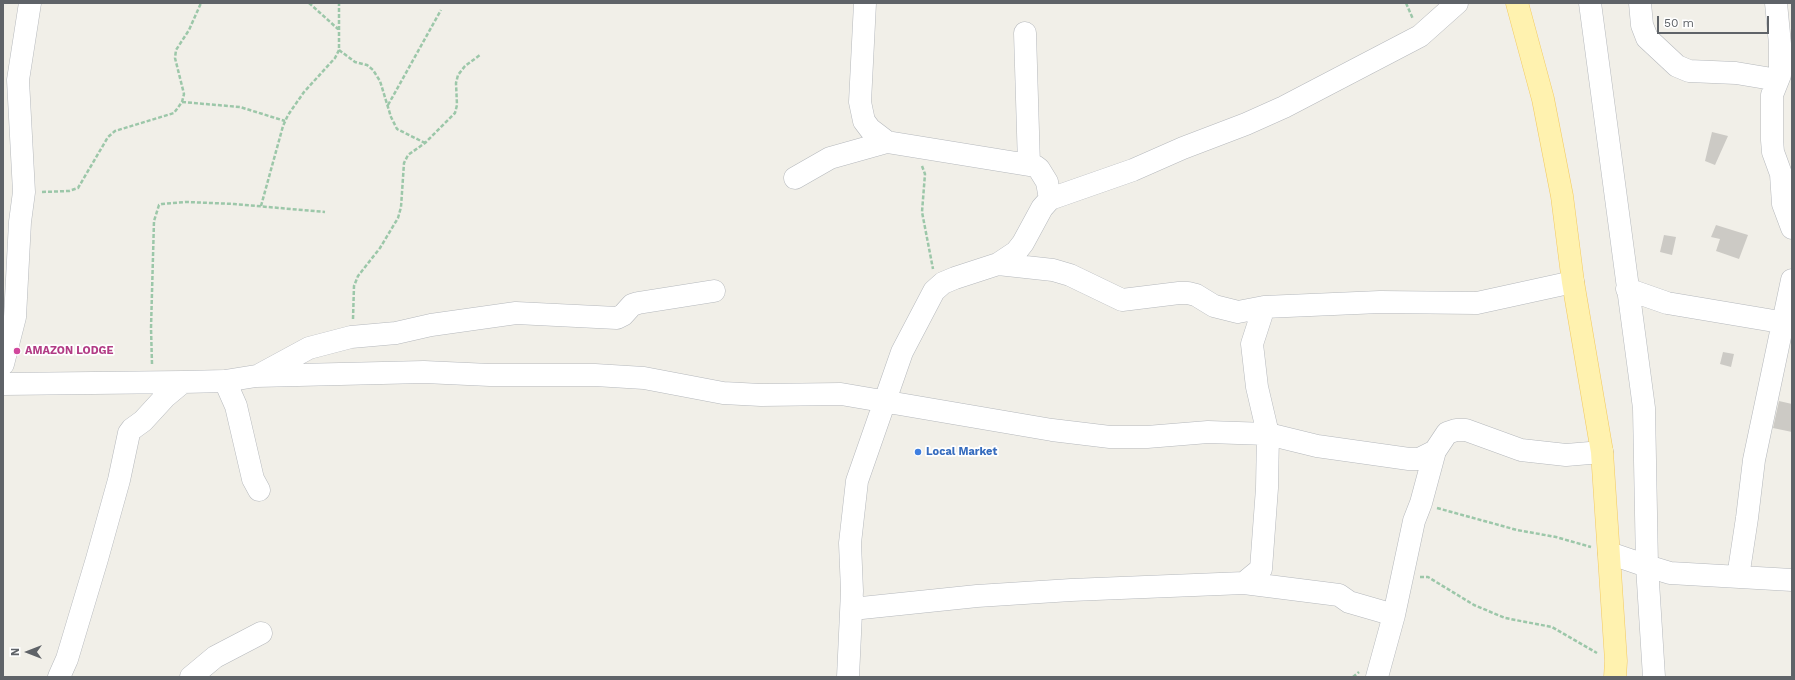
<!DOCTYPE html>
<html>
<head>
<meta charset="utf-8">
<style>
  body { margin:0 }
  #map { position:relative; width:1795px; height:680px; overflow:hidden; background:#f1efe8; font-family:"Work Sans",sans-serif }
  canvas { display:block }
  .frame { position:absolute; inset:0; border:4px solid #5f6368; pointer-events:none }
  .north { position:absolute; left:8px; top:632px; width:40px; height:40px; -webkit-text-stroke:3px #fff; paint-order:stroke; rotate:270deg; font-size:11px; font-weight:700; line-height:16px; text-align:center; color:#5f6368 }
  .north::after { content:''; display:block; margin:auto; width:14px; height:18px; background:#5f6368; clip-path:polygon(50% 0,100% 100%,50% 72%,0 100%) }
  .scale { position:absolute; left:1657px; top:16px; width:112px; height:18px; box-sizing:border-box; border:2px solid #5f6368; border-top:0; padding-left:5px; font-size:12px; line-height:14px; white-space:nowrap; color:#5f6368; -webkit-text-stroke:3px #fff; paint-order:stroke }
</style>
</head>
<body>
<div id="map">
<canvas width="1795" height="680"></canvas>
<div class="frame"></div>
<div class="north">N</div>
<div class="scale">50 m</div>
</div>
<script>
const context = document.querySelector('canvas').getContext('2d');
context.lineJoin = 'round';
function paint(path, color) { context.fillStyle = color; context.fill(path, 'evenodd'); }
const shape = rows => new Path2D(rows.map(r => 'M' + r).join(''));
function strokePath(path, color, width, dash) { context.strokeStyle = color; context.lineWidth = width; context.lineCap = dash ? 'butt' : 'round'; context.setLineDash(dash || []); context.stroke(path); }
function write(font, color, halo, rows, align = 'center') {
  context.font = font + ' "Work Sans",sans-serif'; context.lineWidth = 3.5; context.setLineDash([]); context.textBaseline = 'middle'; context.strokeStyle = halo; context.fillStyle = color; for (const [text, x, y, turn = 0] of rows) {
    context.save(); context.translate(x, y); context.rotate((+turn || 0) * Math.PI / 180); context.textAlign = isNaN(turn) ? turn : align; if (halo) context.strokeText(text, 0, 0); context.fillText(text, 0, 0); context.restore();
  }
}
paint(shape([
  [1712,132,1728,136,1715,165,1705,161],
  [1716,225,1748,235,1739,259,1716,251,1720,239,1711,237],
  [1664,235,1676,237,1672,255,1660,252],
  [1723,352,1734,354,1731,367,1720,364],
  [1779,401,1792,404,1792,432,1773,428]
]), '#cccac5');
const minor = shape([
  [865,3,860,102,864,121,870,129,887,142],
  [1590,3,1644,408,1647,566,1654,677],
  [1640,3,1642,25,1647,38,1677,66,1689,71,1736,73,1778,80],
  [1776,3,1780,44,1780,75,1772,95,1772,140,1773,152,1781,174,1783,204,1792,228],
  [1025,33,1029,165],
  [795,178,830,158,887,142,1035,166,1039,169,1047,182,1050,199],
  [998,264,1016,252,1023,243,1042,208,1050,199,1133,170,1183,148,1246,124,1284,107,1420,36,1457,3],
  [1627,289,1667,303,1792,324],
  [3,364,15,317,20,222,24,192,18,80,30,3],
  [261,374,309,348,351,337,396,333,431,325,516,313,617,318,623,315,632,305,638,303,714,291],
  [225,381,236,406,253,479,259,490],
  [3,384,183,382,225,381,256,376,424,372,490,375,595,375,644,378,723,393,761,395,841,394,1052,430,1110,437,1147,437,1208,432,1268,434,1317,446,1409,459,1419,459,1435,451,1447,433,1456,430,1466,430,1521,450,1566,455,1602,452],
  [1609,553,1647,566,1670,573,1792,580],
  [1738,577,1747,518,1754,460,1792,280],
  [1244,583,1261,569,1267,488,1268,434,1257,387,1252,344,1264,307],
  [852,609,977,596,1071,590,1244,583,1339,595,1349,602,1394,615],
  [59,677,67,659,97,559,119,480,129,433,132,429,143,421,165,397,183,382],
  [191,677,215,657,261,633],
  [848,677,852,591,850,543,857,481,902,352,934,291,943,283,955,278,998,264,1053,270,1070,275,1122,300,1179,293,1188,293,1196,295,1214,306,1238,312,1264,307,1380,302,1477,303,1573,282],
  [1377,677,1394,615,1414,521,1421,503,1435,451]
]);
const major = shape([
  [1517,3,1543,99,1562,196,1573,282,1602,452,1616,661,1615,677]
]);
strokePath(minor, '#b5b8bc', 23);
strokePath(major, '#f2c960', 23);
strokePath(shape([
  [309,3,338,29],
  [1406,3,1413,19],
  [339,50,355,62,367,65,373,70,380,81,391,117,397,129,425,143],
  [182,102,240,107,285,121],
  [388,105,441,10],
  [922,166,925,174,922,212,933,269],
  [42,192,69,191,78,188,108,137,115,131,174,113,182,102,184,94,175,58,176,50,189,30,201,3],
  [261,206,283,126,288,115,304,92,335,58,339,50,339,3],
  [353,319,354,286,358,276,380,248,398,218,401,207,404,163,408,155,425,143,455,113,457,105,456,83,458,75,465,66,480,55],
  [152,364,151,328,154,221,159,205,162,204,186,202,234,204,325,212],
  [1437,508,1517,530,1556,537,1591,547],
  [1420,577,1428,577,1474,605,1505,618,1552,627,1597,653],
  [1353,677,1359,672]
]), '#9cc7a9', 2.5, [4, 2]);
strokePath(minor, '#fff', 22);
strokePath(major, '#fff2af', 22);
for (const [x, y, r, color] of [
  [17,351,4,"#d1479c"],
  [918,452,4,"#3f7fe0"]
]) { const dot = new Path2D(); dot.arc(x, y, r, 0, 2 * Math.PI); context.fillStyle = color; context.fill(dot); strokePath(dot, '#fff', 1.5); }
write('bold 11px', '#b23c85', '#fff', [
  ["AMAZON LODGE",25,351]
], 'left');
write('bold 11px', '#366cbe', '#fff', [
  ["Local Market",926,452]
], 'left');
</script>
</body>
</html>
